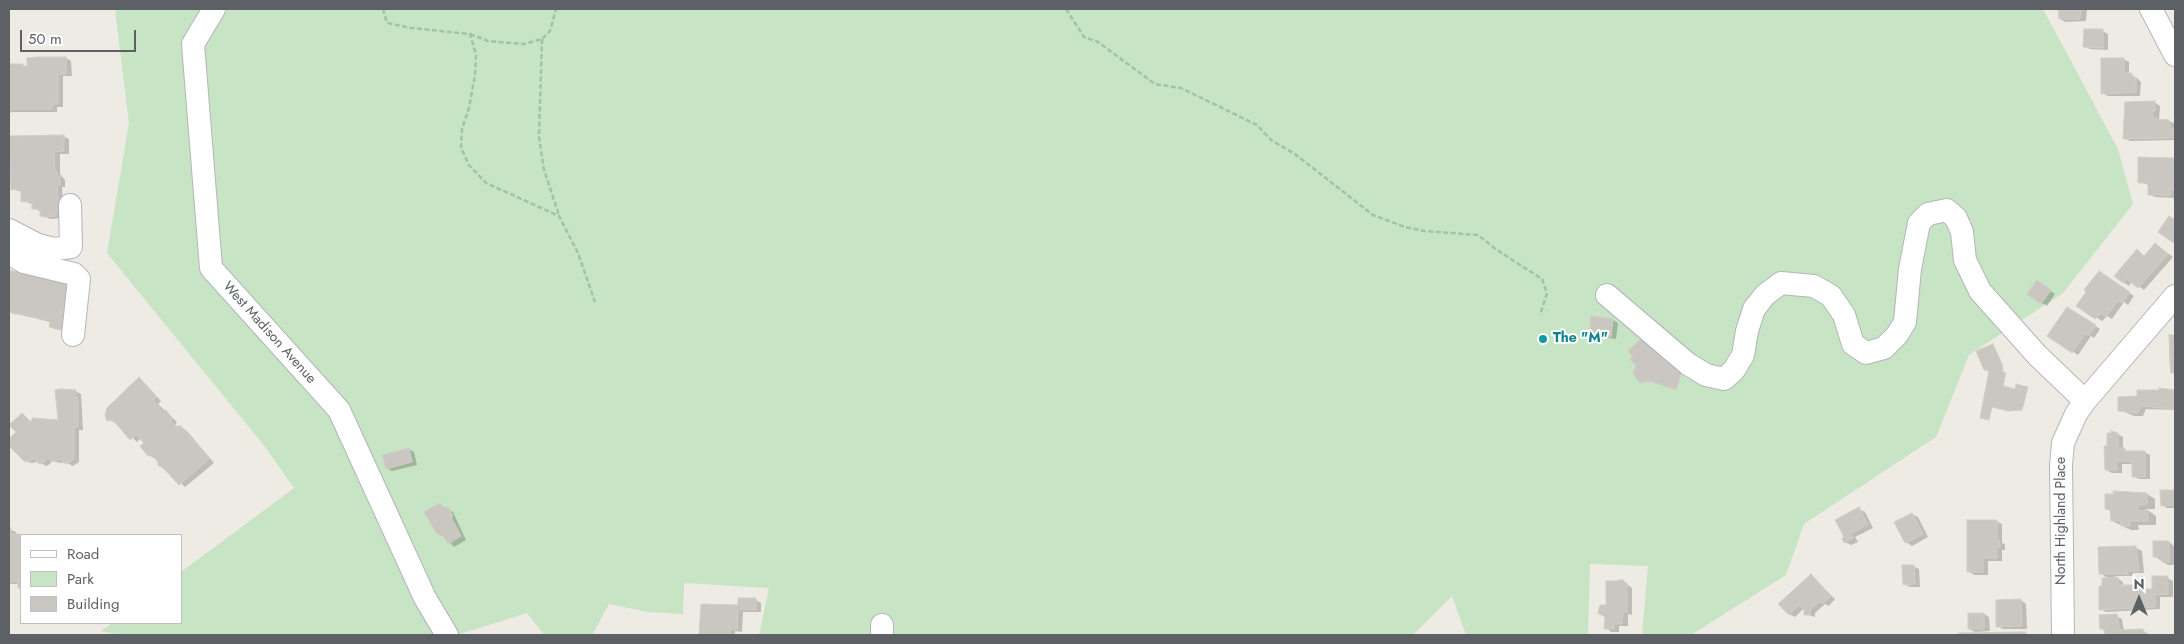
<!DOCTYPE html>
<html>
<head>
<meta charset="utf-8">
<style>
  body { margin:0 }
  #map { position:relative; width:2184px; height:644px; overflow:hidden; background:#eeebe5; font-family:Jost,sans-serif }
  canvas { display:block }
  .frame { position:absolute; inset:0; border:10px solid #5d6165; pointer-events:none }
  .legend { position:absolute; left:20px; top:534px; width:162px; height:90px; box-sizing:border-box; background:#fff; border:1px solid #bec0c1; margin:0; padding:6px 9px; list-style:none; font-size:15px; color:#5d6165 }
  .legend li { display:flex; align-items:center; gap:10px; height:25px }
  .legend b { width:25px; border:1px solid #bec0c1 }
  .north { position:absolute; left:2114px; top:574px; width:50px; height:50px; -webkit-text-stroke:4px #fff; paint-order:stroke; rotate:0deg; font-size:14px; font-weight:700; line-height:20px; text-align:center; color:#5d6165 }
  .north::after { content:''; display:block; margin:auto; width:18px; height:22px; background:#5d6165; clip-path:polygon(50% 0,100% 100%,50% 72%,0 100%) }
  .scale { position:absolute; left:20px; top:30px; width:116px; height:22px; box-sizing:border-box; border:2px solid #5d6165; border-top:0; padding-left:6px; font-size:15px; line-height:18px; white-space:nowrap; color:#5d6165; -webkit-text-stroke:4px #fff; paint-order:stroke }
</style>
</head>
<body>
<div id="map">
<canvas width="2184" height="644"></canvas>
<div class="frame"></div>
<ul class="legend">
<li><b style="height:6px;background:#fff"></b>Road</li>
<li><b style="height:14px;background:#c7e4c4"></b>Park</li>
<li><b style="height:14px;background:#cac6c2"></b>Building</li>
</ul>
<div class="north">N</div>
<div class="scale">50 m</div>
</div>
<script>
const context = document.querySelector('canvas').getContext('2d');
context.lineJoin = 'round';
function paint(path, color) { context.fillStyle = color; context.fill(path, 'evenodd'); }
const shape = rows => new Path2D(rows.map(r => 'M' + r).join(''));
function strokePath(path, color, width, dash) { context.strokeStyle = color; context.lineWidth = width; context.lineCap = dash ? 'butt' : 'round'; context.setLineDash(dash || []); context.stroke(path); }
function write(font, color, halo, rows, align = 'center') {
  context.font = font + ' Jost,sans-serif'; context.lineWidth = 4; context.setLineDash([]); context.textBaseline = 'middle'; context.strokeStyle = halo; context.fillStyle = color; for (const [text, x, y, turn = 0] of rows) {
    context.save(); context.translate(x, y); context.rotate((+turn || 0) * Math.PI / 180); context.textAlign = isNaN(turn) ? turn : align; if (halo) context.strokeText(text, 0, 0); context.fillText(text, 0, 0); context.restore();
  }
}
paint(shape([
  [115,9,2043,9,2118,149,2133,204,2063,293,1969,355,1936,437,1804,524,1786,575,1691,635,1642,635,1648,566,1590,564,1588,635,1466,635,1452,596,1413,635,759,635,769,588,684,583,683,614,648,612,609,604,592,635,544,635,527,613,457,635,121,635,101,631,112,623,181,623,181,572,294,488,266,448,107,253,129,123]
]), '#c7e4c4');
paint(shape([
  [2060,9,2087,9,2086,21,2065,22,2060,19],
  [2103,31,2108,34,2108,50,2090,49,2084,46],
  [66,58,71,61,72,76,63,76,63,107,57,107,57,112,11,112,9,115,9,65,22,65,27,68],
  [2123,59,2129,62,2129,74,2137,78,2141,82,2140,96,2108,96,2103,93],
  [2154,102,2160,106,2159,121,2169,121,2175,124,2175,140,2130,141,2124,138],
  [9,135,10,137,63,136,69,139,69,154,60,154,60,174,65,180,65,187,62,187,64,215,61,218,50,219,41,215,41,212,34,208,33,204,22,201,22,192,12,189,12,177,9,175],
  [2174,159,2175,198,2155,197,2149,194,2149,185,2139,182],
  [2155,244,2173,257,2144,290,2132,281,2129,286,2123,282,2137,251,2145,256],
  [9,272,54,283,68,277,69,332,55,329,50,326,51,322,9,312],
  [2105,276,2134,296,2128,305,2124,302,2112,319,2107,316,2102,321,2078,305],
  [2043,285,2055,294,2047,306,2042,303],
  [2068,308,2100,329,2094,338,2091,336,2078,355,2048,336],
  [1613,320,1618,323,1616,339,1595,336,1590,333],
  [139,378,161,401,158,404,177,422,175,425,186,430,214,463,185,487,160,462,149,455,141,438,137,442,117,423,108,420,127,388],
  [2160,390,2175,391,2175,410,2146,409,2143,416,2134,416,2120,410,2139,398,2160,391],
  [75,391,81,394,83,430,79,430,79,462,73,466,66,462,61,463,52,461,50,464,46,466,39,462,31,463,25,460,9,444,9,441,18,432,22,415,33,423,60,422],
  [2117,434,2123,437,2123,450,2129,453,2144,452,2150,455,2150,479,2139,479,2133,476,2133,464,2122,464,2122,473,2112,473,2106,470,2108,447],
  [408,449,414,452,417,465,392,471,387,468],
  [2162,491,2175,491,2175,508,2167,508,2162,505],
  [2147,494,2155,499,2155,509,2146,509,2156,516,2156,525,2138,525,2139,530,2131,530,2112,521,2112,512,2106,509],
  [440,505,453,512,466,540,454,547,445,537,438,534],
  [1859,509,1865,512,1873,528,1855,537,1858,542,1851,545,1845,542],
  [1912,514,1918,517,1928,537,1912,546,1906,542],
  [1996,521,2002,524,2002,543,2005,544,2005,550,2002,550,2002,561,1988,561,1988,575,1974,575,1968,571],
  [9,529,16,532,16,536,21,536,21,588,19,584,9,584],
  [2169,542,2174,546,2174,565,2168,565,2154,556],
  [2136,548,2142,551,2144,573,2133,573,2133,576,2114,576,2123,582,2123,586,2135,586,2141,589,2153,590,2167,578,2173,581,2173,597,2160,597,2160,609,2106,612,2100,609,2103,587,2109,579,2100,573],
  [1913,566,1919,569,1920,587,1910,587,1904,584],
  [1811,576,1835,599,1829,606,1825,604,1815,613,1815,617,1805,614,1804,608,1795,617,1789,614],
  [1623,581,1632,588,1632,615,1628,614,1628,626,1619,626,1619,632,1611,632,1606,628,1607,607],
  [756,600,761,603,761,612,743,612,742,632,735,631,735,635,702,635,702,605,739,607],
  [2021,600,2026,604,2027,629,2003,629,1998,626],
  [1984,614,1989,617,1990,631,1975,632,1969,629],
  [2116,616,2122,619,2124,631,2143,631,2150,635,2106,635,2106,631,2101,629],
  [2025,633,2029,635,1959,635]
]), '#0003');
const building = shape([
  [2058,9,2081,9,2080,19,2059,19,2058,9],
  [2084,29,2103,29,2103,48,2083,47,2084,29],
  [37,57,66,57,66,74,58,74,58,104,52,104,52,109,9,109,9,64,23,64,23,66,27,66,27,58,37,57],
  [2101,58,2124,58,2124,73,2132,73,2132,77,2136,78,2136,92,2101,94,2101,58],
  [2155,101,2155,111,2152,111,2154,119,2169,120,2170,128,2173,128,2174,138,2123,139,2125,102,2155,101],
  [64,135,64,151,54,152,55,171,57,171,57,176,60,176,60,185,57,185,59,212,56,212,56,216,44,217,40,216,40,209,32,209,32,201,21,202,21,189,11,190,9,136,64,135],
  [2138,157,2174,158,2175,190,2171,190,2171,195,2148,195,2148,183,2138,183,2138,157],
  [2169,216,2175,220,2175,244,2158,232,2169,216],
  [2155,243,2168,254,2138,288,2127,279,2123,283,2114,276,2137,249,2144,256,2155,243],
  [16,269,53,281,56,273,68,276,66,288,69,289,64,330,49,327,51,315,49,319,42,320,25,314,14,314,9,311,9,270,16,272,16,269],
  [2099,271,2130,292,2122,303,2118,300,2106,317,2101,313,2095,319,2076,306,2086,292,2084,290,2099,271],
  [2037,280,2051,290,2041,304,2027,294,2037,280],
  [2067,307,2096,325,2088,336,2085,333,2072,353,2047,336,2067,307],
  [1591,316,1613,319,1611,337,1589,334,1591,316],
  [2169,335,2175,335,2175,373,2171,373,2170,365,2169,335],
  [1644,336,1684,364,1676,390,1650,381,1640,383,1633,373,1636,366,1630,359,1633,357,1628,351,1644,336],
  [1993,344,2002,364,2003,372,2006,373,2003,386,2015,389,2016,384,2028,387,2022,410,2008,411,1992,407,1989,420,1980,418,1989,371,1984,370,1976,351,1993,344],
  [139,377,157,397,153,400,162,411,160,413,166,410,172,418,169,423,171,421,177,428,180,425,209,459,179,485,164,469,158,465,158,462,151,454,148,456,140,446,144,443,136,435,130,440,113,420,107,421,105,416,107,408,139,377],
  [2159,388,2175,390,2175,409,2140,406,2138,413,2118,411,2118,397,2137,396,2137,390,2159,390,2159,388],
  [61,389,76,390,76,398,78,398,78,427,74,427,74,459,66,464,60,459,54,461,46,458,45,462,39,464,34,458,29,462,24,461,9,446,9,439,16,432,9,425,22,413,30,421,32,421,32,418,58,420,55,390,61,389],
  [2111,431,2118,433,2118,448,2125,448,2125,451,2145,451,2145,477,2132,477,2132,461,2116,461,2117,470,2105,470,2104,446,2107,446,2107,433,2111,433,2111,431],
  [409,448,412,462,386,469,382,455,409,448],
  [2160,490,2175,490,2175,505,2161,506,2160,490],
  [2113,491,2147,493,2147,504,2138,505,2138,511,2148,510,2148,521,2130,521,2130,526,2121,526,2121,521,2111,521,2110,509,2105,509,2105,494,2114,494,2113,491],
  [440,503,444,509,448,507,453,516,451,517,461,536,448,544,442,534,437,534,424,512,440,503],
  [1859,507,1868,525,1851,533,1853,538,1844,543,1842,538,1844,537,1835,520,1859,507],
  [1912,513,1923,534,1905,543,1894,522,1912,513],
  [1967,520,1997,520,1997,540,1999,540,2000,547,1997,547,1997,558,1983,558,1983,572,1967,572,1967,520],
  [9,528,11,528,11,534,20,534,21,588,18,588,18,581,9,581,9,528],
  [2153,541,2169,541,2169,562,2162,562,2161,557,2153,557,2153,541],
  [2136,546,2139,571,2127,571,2128,574,2099,574,2098,547,2136,546],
  [1902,565,1914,565,1915,584,1903,585,1902,565],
  [1811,574,1831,596,1822,604,1820,601,1810,610,1810,615,1804,615,1804,610,1799,605,1789,615,1778,604,1811,574],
  [2152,576,2168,576,2168,594,2155,595,2155,607,2099,610,2099,586,2102,586,2102,578,2118,577,2118,585,2136,585,2136,589,2152,589,2152,576],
  [1618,580,1624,580,1624,583,1627,583,1627,612,1623,612,1622,624,1614,624,1614,629,1604,629,1605,617,1598,613,1600,605,1606,605,1606,581,1618,581,1618,580],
  [738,598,756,598,756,610,738,609,737,629,730,629,730,635,699,635,701,604,738,605,738,598],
  [2021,599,2022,626,1996,627,1996,600,2021,599],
  [1968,613,1984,613,1984,629,1968,629,1968,613],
  [2117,614,2119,630,2143,629,2145,635,2105,635,2104,629,2100,629,2099,615,2117,614],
  [2025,632,2025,635,1958,635,1958,633,2025,632]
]);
paint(building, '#cac6c2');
strokePath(building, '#d3cdc4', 1);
const minor = shape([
  [214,9,193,44,211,268,339,410,425,598,447,635],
  [2151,9,2175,55],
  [9,230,38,245,54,249,71,247,70,205],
  [12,232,9,253,24,262,74,274,79,279,73,335],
  [1607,295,1688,364,1706,375,1724,379,1734,370,1743,355,1747,331,1754,309,1765,295,1781,283,1814,286,1831,296,1844,315,1853,344,1866,353,1884,348,1897,335,1905,322,1910,269,1919,223,1928,214,1947,210,1956,218,1962,232,1965,260,1980,291,2037,355,2085,401],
  [882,625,882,635],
  [2063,635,2061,465,2063,443,2076,414,2085,401,2175,296]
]);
strokePath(minor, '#b3b6b9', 24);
strokePath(shape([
  [383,9,387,23,411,28,470,34,476,55,475,75,469,108,462,129,461,148,469,165,486,183,559,216,578,253,595,302],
  [1066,9,1084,37,1098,42,1155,84,1181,88,1257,125,1271,140,1295,154,1373,215,1405,227,1424,231,1478,235,1497,250,1542,279,1547,293,1540,315],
  [470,34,488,41,524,44,542,39,550,31,556,9],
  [542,39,539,137,544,170,559,215]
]), '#9ec5a5', 2.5, [5, 2.5]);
strokePath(minor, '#fff', 22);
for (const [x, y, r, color] of [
  [1543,339,5,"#0f9aa8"]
]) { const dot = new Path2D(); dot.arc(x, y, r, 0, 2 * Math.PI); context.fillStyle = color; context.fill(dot); strokePath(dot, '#fff', 2); }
write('14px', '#5d6165', '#fff', [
  ["West Madison Avenue",269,333,48],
  ["North Highland Place",2062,521,-90]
]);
write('bold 14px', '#0d838f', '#fff', [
  ["The \"M\"",1553,339]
], 'left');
</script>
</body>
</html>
